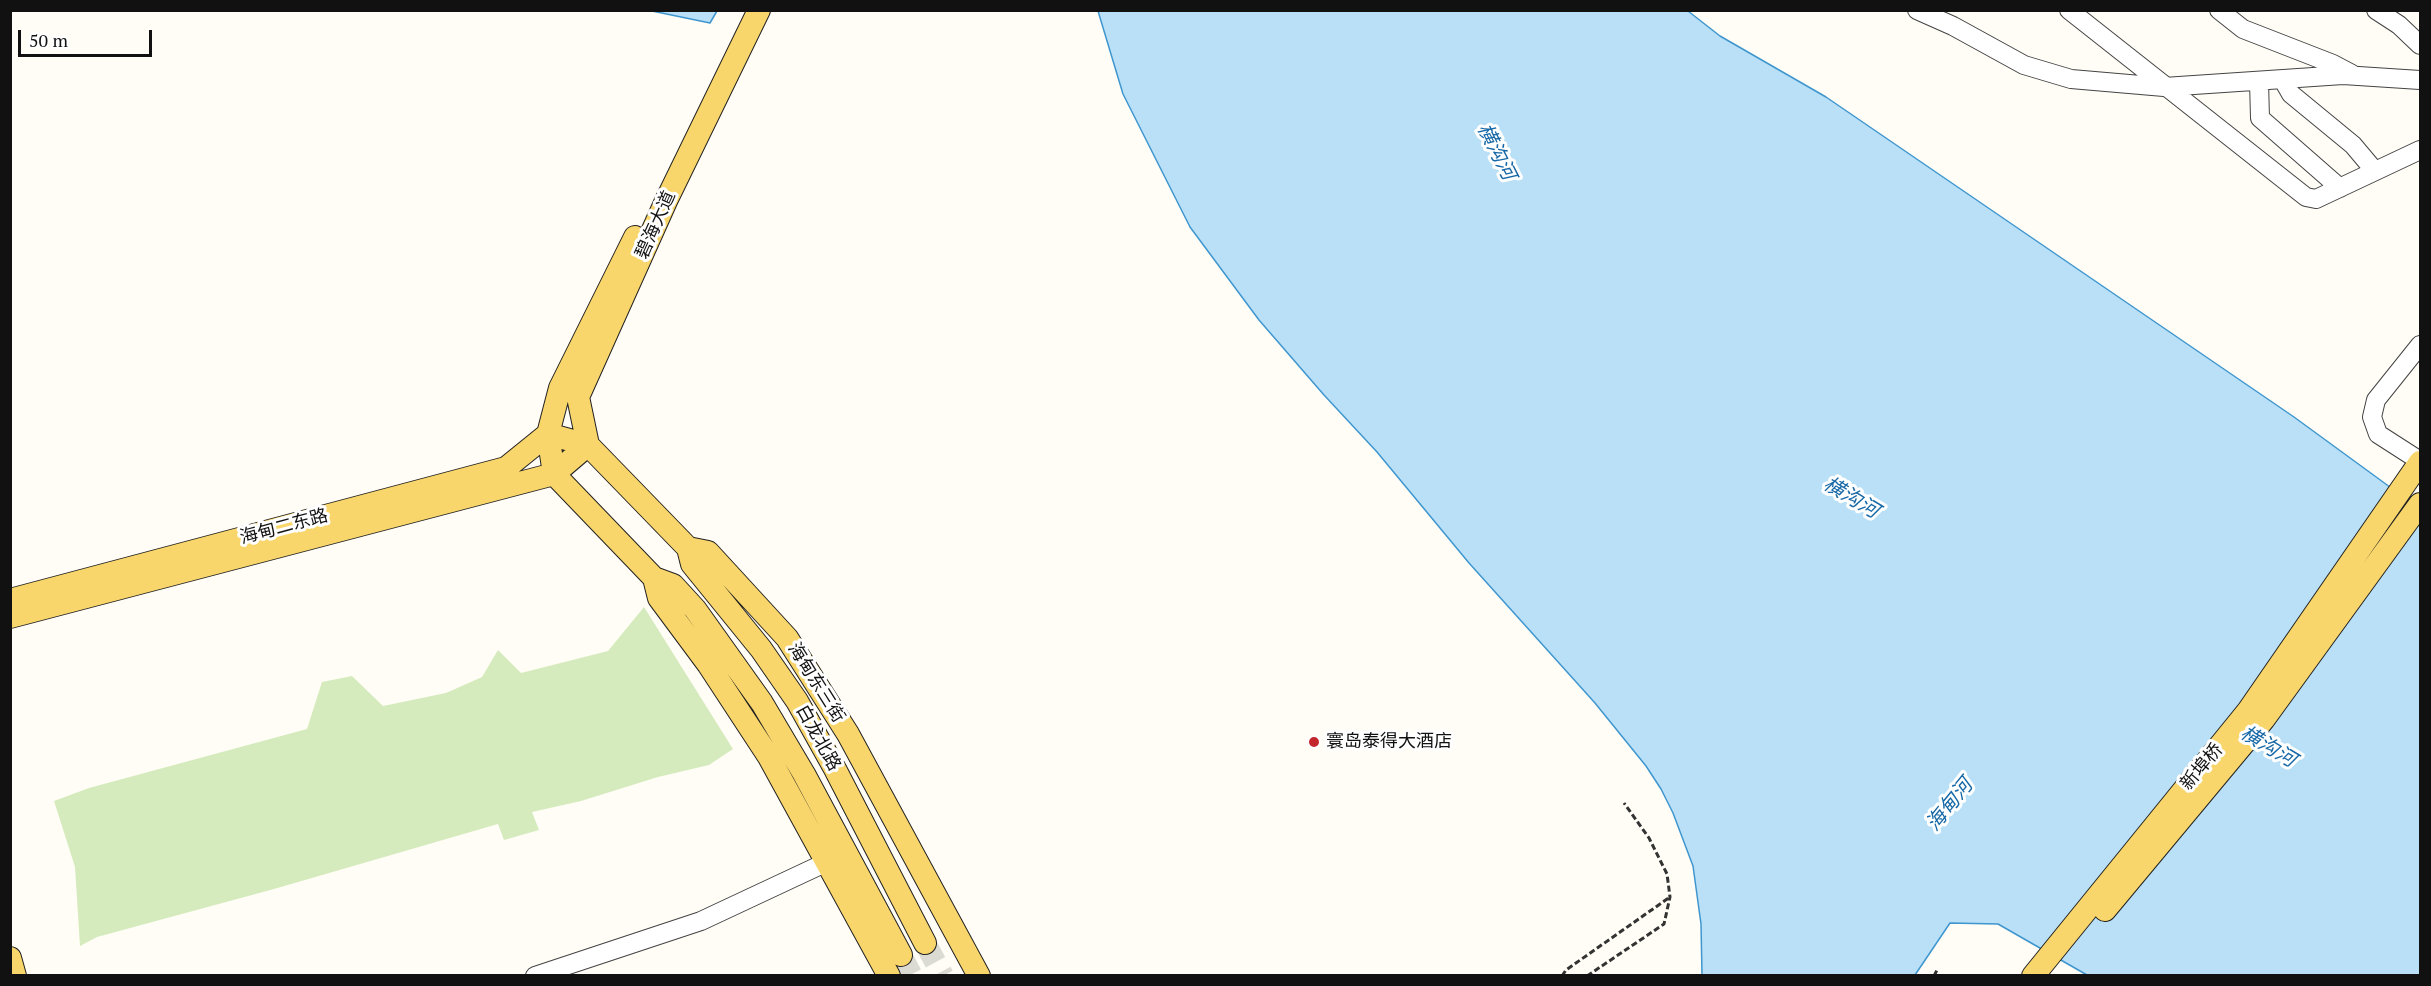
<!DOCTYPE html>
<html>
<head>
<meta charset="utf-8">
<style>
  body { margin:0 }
  #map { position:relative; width:2431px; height:986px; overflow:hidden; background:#fffdf5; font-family:"PT Serif",serif }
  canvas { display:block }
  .frame { position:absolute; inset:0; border:12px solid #111; pointer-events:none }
  .scale { position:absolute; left:18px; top:30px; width:134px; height:27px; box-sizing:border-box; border:3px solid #111; border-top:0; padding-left:8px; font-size:18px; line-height:21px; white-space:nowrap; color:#111; -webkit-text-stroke:4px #fff; paint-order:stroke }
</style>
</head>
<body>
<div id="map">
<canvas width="2431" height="986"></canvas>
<div class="frame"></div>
<div class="scale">50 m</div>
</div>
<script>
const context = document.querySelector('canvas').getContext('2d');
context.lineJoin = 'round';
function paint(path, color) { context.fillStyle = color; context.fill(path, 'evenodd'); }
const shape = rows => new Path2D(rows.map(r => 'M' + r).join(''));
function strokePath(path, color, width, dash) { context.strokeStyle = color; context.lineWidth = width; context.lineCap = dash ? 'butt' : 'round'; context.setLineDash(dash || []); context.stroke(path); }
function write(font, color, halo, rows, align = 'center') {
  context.font = font + ' "PT Serif","Noto Sans SC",serif'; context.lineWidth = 6; context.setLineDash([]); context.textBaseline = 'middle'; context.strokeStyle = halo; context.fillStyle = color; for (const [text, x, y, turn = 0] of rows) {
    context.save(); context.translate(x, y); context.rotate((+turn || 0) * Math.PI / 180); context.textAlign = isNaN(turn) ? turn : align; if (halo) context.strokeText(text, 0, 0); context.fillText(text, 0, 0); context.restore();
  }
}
paint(shape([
  [644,607,733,749,709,765,658,777,581,801,532,812,539,830,504,840,498,824,274,889,97,937,80,946,75,867,54,801,89,788,307,729,322,682,352,676,383,706,446,693,482,677,498,650,521,673,608,651]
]), '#d5ebbd');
const water = shape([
  [652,11,717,11,710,23,652,11],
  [1098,11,1688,11,1720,36,1826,97,2294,417,2420,509,2420,975,2087,975,1998,924,1950,923,1915,975,1702,975,1701,924,1693,866,1673,813,1661,789,1646,766,1595,703,1469,563,1377,452,1324,395,1259,320,1190,227,1123,94,1098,11]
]);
paint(water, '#b9e0f7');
strokePath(water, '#3f96cf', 1.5);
strokePath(shape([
  [925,943,943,976],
  [901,955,912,976]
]), '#dbdad3', 22, [22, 11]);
const minor = shape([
  [1917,10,1953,26,2024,65,2071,79,2164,87,2343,75,2420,80],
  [2069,10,2306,197,2316,199,2420,150],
  [2219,10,2243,29,2333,64,2352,74],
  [2376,10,2399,25,2420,45],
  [2283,80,2291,94,2353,145,2374,170],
  [2259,81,2260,118,2340,188],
  [2420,345,2376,400,2372,417,2378,434,2420,461],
  [535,976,701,921,827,862]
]);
const major = shape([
  [759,10,666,201,578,397,588,445,688,548,708,552,787,638,848,734,979,976],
  [548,434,588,445,554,474,548,434,560,388,635,237],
  [688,548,692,564,761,649,797,701,835,769,925,943],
  [654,578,673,585,695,609,762,703,804,774,901,955],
  [10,600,506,468,548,434],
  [10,617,554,474,654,578,659,598,708,664,769,757,889,976],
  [2105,910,2264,719,2420,504],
  [10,958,15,976],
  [2033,976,2248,711,2420,462]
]);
strokePath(minor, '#444', 20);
strokePath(major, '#222', 24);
strokePath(shape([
  [1562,976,1566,970,1670,897],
  [1587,976,1664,924,1670,897,1667,874,1649,838,1624,803],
  [1934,976,1937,970]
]), '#333', 3, [6, 3]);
strokePath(minor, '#fff', 18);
strokePath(major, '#f9d66b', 22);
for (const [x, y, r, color] of [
  [1314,742,6,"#c4262e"]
]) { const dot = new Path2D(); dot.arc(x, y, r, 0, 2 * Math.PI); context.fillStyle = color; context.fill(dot); strokePath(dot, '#fff', 2); }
write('18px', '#111', '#fff', [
  ["碧海大道",656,225,-66],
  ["海甸二东路",284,527,-15],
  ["海甸东三街",816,683,58],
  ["白龙北路",818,738,61],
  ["新埠桥",2202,767,-50]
]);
write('18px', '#111', '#fff', [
  ["寰岛泰得大酒店",1326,742]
], 'left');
write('italic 20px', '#1768a6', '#fff', [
  ["横沟河",1496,152,63],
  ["横沟河",1851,498,31],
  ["横沟河",2268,747,31],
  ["海甸河",1950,805,-51]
]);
</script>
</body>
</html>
